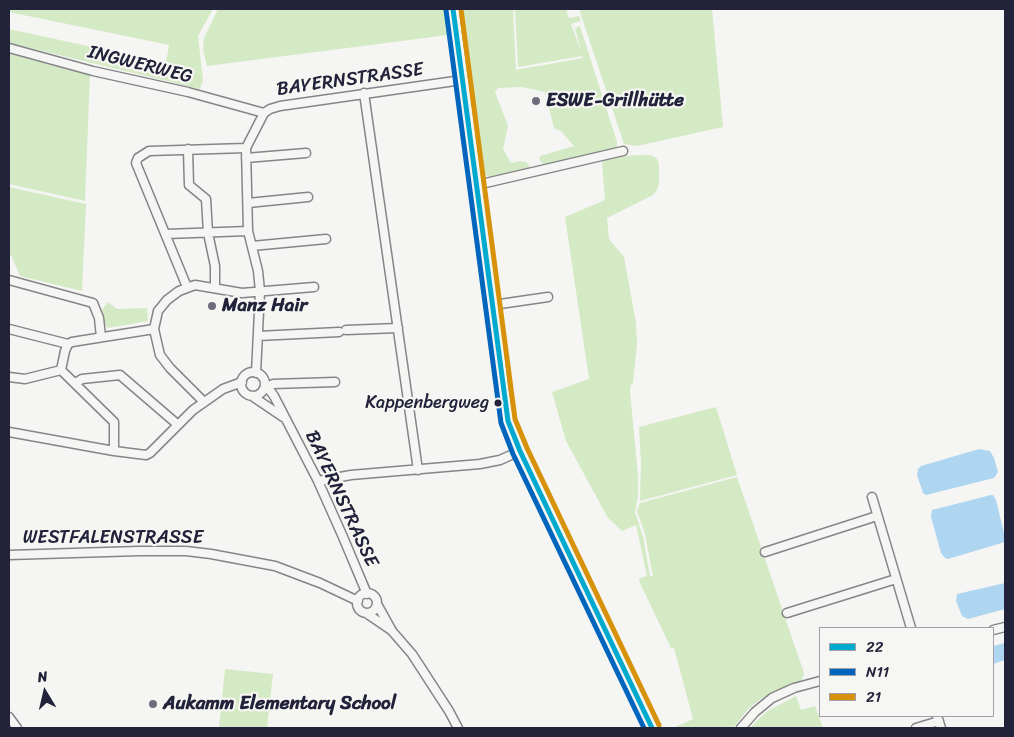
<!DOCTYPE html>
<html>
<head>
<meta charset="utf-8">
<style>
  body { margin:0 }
  #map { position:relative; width:1014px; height:737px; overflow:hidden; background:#f5f5f3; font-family:Sriracha,sans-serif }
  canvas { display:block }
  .frame { position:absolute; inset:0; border:10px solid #22223b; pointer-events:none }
  .legend { position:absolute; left:819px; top:627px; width:175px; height:90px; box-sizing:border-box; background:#f6f6f2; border:1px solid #a1a1a9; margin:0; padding:6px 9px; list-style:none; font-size:15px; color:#22223b }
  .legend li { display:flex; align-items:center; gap:10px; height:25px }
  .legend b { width:25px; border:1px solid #a1a1a9 }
  .north { position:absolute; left:20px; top:667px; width:50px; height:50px; -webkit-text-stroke:4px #f6f6f2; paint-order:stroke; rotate:351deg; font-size:14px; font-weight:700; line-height:20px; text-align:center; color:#22223b }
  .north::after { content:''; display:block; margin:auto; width:18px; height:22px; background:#22223b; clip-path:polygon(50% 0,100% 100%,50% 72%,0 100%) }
</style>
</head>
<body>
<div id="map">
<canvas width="1014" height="737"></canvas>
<div class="frame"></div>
<ul class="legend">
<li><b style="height:6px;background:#00a9ce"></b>22</li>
<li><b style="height:6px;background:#0065bd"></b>N11</li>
<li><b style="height:6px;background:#d79209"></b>21</li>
</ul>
<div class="north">N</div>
</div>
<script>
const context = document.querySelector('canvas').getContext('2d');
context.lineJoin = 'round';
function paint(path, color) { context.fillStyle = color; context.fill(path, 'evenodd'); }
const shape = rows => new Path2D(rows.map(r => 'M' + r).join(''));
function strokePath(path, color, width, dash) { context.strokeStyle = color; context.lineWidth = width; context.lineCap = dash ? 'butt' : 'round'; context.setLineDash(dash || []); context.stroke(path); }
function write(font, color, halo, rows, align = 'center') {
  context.font = font + ' Sriracha,sans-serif'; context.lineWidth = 4.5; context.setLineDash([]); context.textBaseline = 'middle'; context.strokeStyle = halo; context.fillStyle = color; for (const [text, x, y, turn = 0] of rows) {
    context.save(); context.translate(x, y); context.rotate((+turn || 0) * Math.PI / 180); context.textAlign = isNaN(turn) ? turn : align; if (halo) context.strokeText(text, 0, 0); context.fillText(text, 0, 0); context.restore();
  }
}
paint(shape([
  [9,9,213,9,198,36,203,80,200,89,9,43,9,29,166,63,169,45,9,12],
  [218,9,446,9,448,35,207,66,203,50,204,38],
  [458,9,513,9,516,70,583,58,582,56,518,67,515,9,566,9,569,18,579,16,581,21,571,24,581,51,575,28,580,26,617,142,617,147,544,165,539,159,540,156,574,146,561,131,554,128,545,92,522,87,498,88,495,92,508,126,503,149,511,163,520,161,526,162,529,165,529,168,490,177,485,175,481,172,468,88],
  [579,9,712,9,723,127,637,146,624,144],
  [9,54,90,75,85,201,9,184],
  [647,155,653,156,657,159,659,164,659,183,657,190,653,195,607,218,609,239,624,257,636,323,637,343,633,383,631,385,630,391,638,476,638,496,635,512,643,537,650,576,653,576,645,534,637,511,640,503,737,477,804,673,802,680,798,683,770,693,761,699,749,708,733,728,673,728,693,719,674,648,671,648,639,581,640,578,647,576,636,525,622,531,608,518,566,441,552,392,589,379,565,217,605,200,602,164,604,160,611,156],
  [9,187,86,204,82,291,20,276,11,255,9,255],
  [108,302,117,309,147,308,148,321,108,328,104,324,102,310],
  [716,407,737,475,640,501,641,462,639,427],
  [225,669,273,674,267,728,219,728],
  [796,696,801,710,815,706,823,728,750,728,766,712]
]), '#d4eac4');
paint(shape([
  [979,449,990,451,994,458,998,472,994,478,926,495,923,493,917,475,918,469,921,466],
  [991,495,993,495,996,500,1005,537,1005,542,948,559,945,558,941,553,931,517,932,510],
  [1005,583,1005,609,968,619,962,616,956,601,957,594],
  [1005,643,1005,660,993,664,993,646]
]), '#afd6f1');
const minor = shape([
  [9,48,93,71,188,92,264,113],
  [364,93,418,470],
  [188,149,189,185,206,199,208,233,215,266,215,288],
  [246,158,306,153],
  [477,185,623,151],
  [248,203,308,197],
  [166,234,248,231],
  [252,246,326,239],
  [9,280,93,303,99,318,101,337],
  [187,287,136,163,138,158,149,151,246,148],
  [493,305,548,297],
  [9,329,68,344],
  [346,330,398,328],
  [258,336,339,332],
  '241 384a12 12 0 1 1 24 0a12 12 0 1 1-24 0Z',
  [256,373,260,291,258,271,248,231,246,148,264,113,270,109,280,106,462,80],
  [9,377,25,379,61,370],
  [75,383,82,379,120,375,177,424],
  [265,384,274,396,318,481,343,537,367,594],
  [268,387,273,384,335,382],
  [252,396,283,417],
  [204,402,170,368,160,355,154,329,158,311,167,300,179,291,195,285,242,293,314,287],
  [9,432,114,451,146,455,150,453,193,410,223,389,242,382],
  [114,451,114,422,61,370,65,351,68,344,72,342,154,329],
  [318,481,351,475,480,464,500,460,520,451],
  [872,497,911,628],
  [765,552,877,516],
  [9,555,139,551,186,551,211,554,275,566,320,583,358,601],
  '357 603a10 10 0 1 1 20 0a10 10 0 1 1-20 0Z',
  [377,604,392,631,412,654,449,711,458,728],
  [366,613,391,630],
  [787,613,896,579],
  [993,630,1005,627],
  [937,716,941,728],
  [9,717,17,728],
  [741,728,755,712,772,698,794,688,820,681],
  [916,728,939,721]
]);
const primary = shape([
  [453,9,495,321,503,391,508,421,520,451,652,728]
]);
strokePath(minor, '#858589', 11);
strokePath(primary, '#858589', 15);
strokePath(minor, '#f5f5f3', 8);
strokePath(primary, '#f5f5f3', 11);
strokePath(shape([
  [453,9,508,421,520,451,652,728]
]), '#00a9ce', 5);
strokePath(shape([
  [446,10,501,423,513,454,644,728]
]), '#0065bd', 5);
strokePath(shape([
  [461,9,515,419,527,448,659,725]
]), '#d79209', 5);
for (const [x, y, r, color] of [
  [536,101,5,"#6c6c7b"],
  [212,306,5,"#6c6c7b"],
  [498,403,4.5,"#22223b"],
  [153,704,5,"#6c6c7b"]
]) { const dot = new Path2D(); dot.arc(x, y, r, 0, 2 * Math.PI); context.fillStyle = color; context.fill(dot); strokePath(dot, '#f6f6f2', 2); }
write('18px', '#22223b', '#f6f6f2', [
  ["Kappenbergweg",489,403]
], 'right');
write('19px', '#22223b', '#f6f6f2', [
  ["INGWERWEG",140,65,14],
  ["BAYERNSTRASSE",350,80,-8],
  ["BAYERNSTRASSE",341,499,65],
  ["WESTFALENSTRASSE",113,538]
]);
write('bold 19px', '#22223b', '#f6f6f2', [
  ["ESWE-Grillhütte",546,101],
  ["Manz Hair",222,306],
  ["Aukamm Elementary School",163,704]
], 'left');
</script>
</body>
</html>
